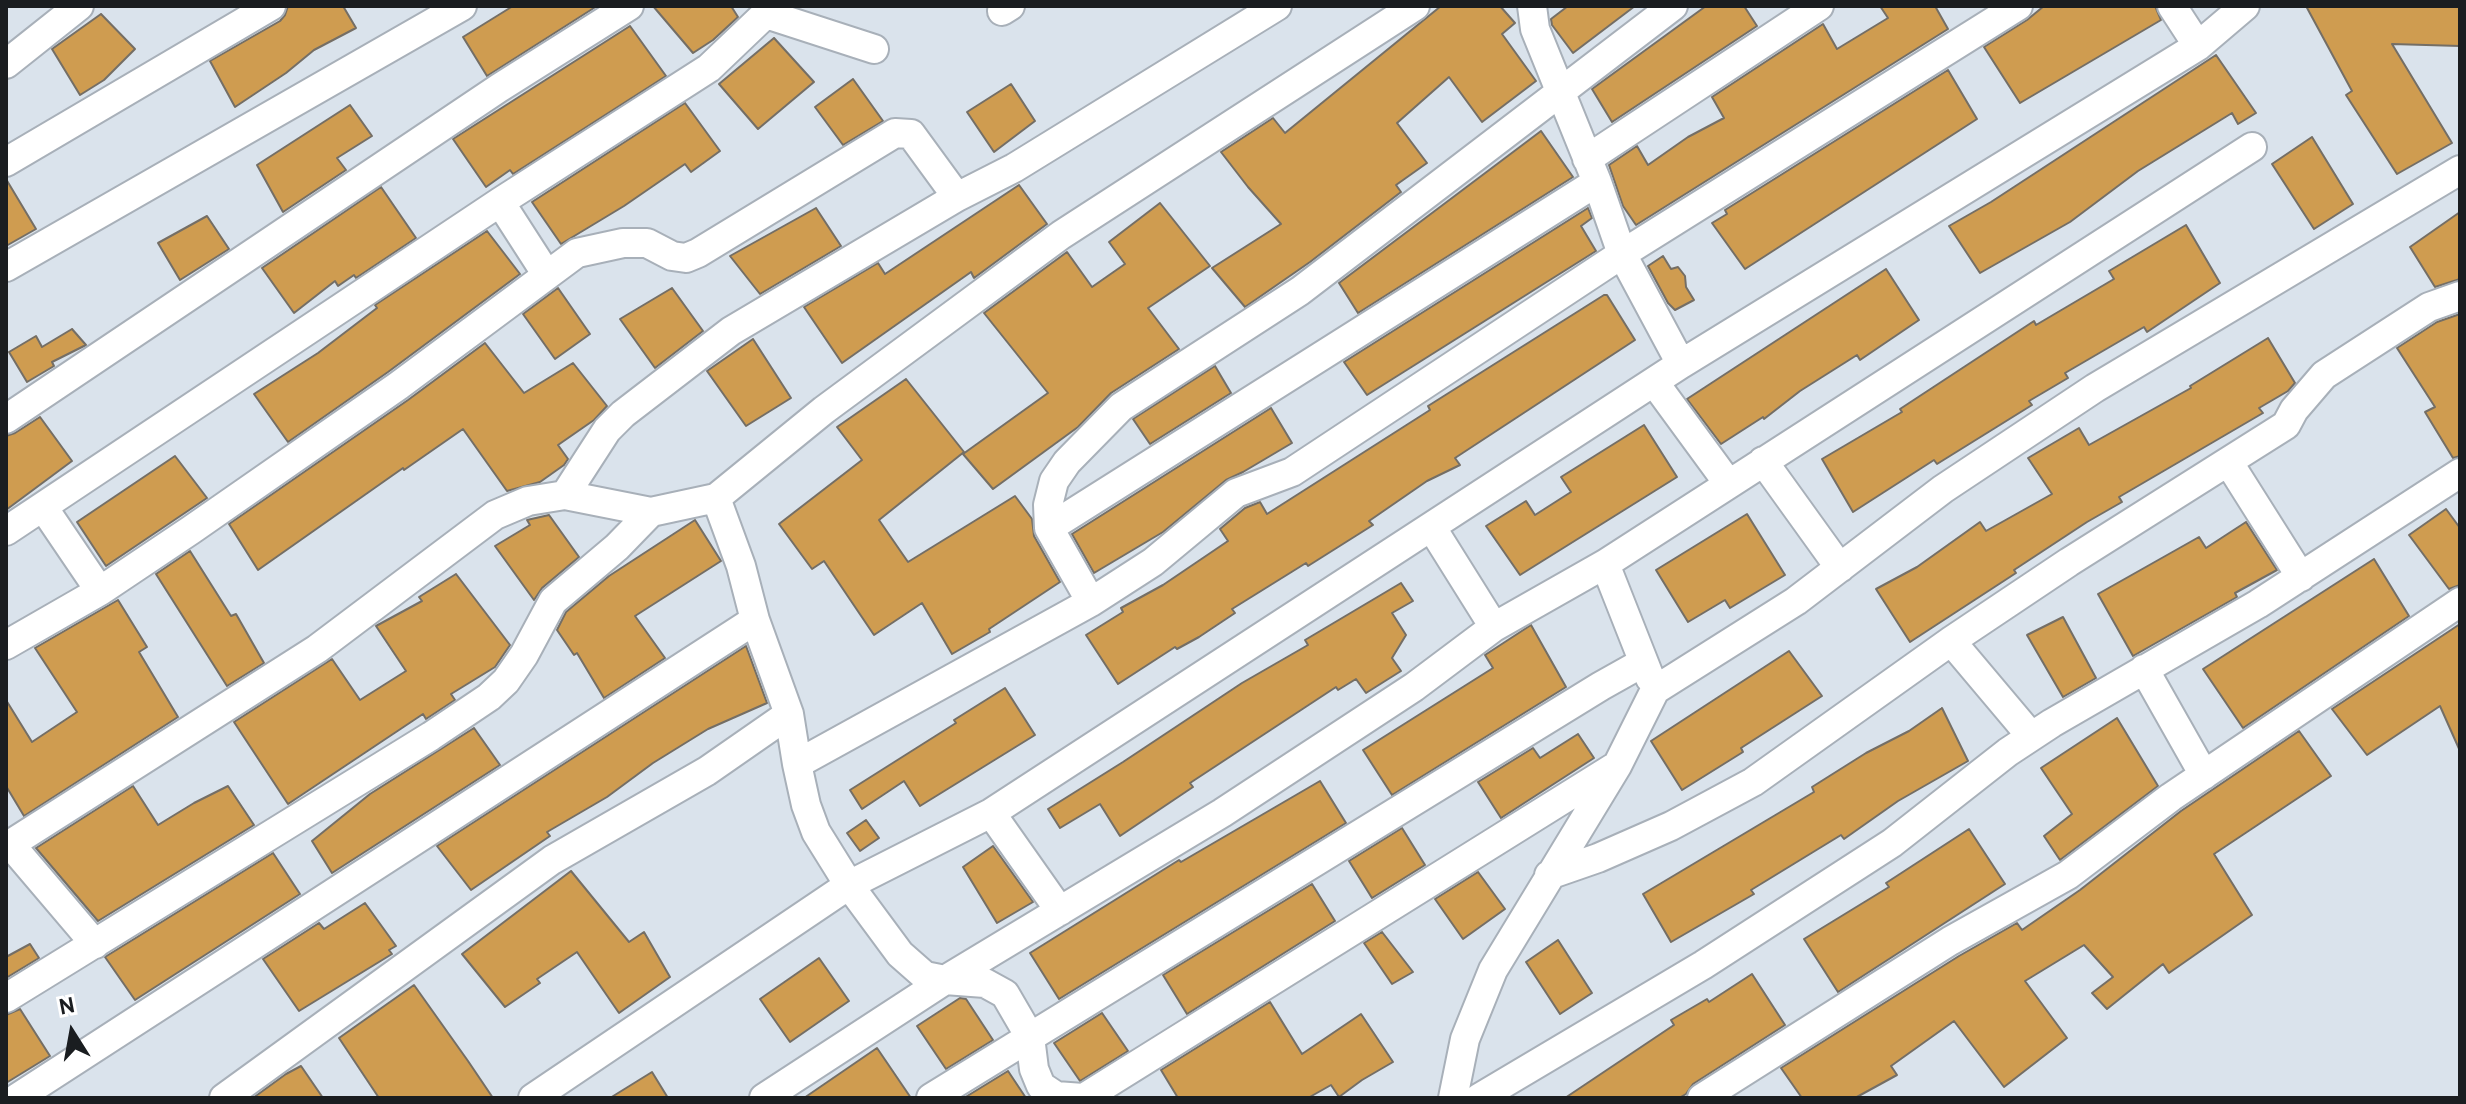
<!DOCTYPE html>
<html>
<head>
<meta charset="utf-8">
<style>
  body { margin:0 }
  #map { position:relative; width:2466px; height:1104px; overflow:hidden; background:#dae3ec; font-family:Overpass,sans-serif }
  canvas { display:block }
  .frame { position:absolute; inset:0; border:8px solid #1a1d20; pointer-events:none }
  .north { position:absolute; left:32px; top:992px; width:80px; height:80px; -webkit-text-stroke:6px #fff; paint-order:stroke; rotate:349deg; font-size:22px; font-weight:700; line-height:32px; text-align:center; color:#1a1d20 }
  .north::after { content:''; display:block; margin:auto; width:28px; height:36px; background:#1a1d20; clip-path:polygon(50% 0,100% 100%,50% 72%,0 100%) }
</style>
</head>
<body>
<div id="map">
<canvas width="2466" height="1104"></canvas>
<div class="frame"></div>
<div class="north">N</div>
</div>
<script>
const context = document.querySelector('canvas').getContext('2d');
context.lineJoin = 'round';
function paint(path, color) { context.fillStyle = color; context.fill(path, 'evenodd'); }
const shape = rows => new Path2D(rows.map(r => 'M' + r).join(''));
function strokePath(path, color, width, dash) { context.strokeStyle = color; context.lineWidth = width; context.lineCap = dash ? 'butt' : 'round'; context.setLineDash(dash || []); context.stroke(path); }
const building = shape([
  [288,6,343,6,356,28,314,50,286,73,235,107,210,61,280,21,285,15,288,6],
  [513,6,597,6,487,76,463,37,513,6],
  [653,6,731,6,738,17,713,40,693,53,653,6],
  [1441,6,1500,6,1515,23,1502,34,1536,81,1482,122,1449,77,1397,123,1427,163,1396,185,1401,192,1310,262,1245,307,1212,268,1281,224,1248,187,1221,152,1273,118,1285,133,1441,6],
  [1568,6,1635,6,1573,53,1552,25,1551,19,1568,6],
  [1706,6,1744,6,1757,26,1612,122,1592,89,1706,6],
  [1880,6,1935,6,1948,29,1636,225,1623,206,1609,165,1637,146,1648,165,1688,137,1724,118,1712,97,1823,24,1837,49,1888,18,1880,6],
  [2044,6,2155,6,2161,20,2020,103,1984,47,2027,20,2044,6],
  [2306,6,2460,6,2460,46,2392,44,2452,143,2397,174,2346,95,2352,91,2306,6],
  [101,14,135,49,104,80,80,95,52,49,101,14],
  [630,26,666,76,513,174,510,170,486,187,453,139,630,26],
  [774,38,814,82,758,129,719,84,774,38],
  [2216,55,2256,113,2238,124,2232,113,2138,171,2070,222,1980,273,1949,226,1991,202,2216,55],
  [1948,70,1977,119,1745,269,1712,223,1727,214,1725,210,1948,70],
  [853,79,883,121,843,145,815,107,853,79],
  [1011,84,1035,121,994,152,967,112,1011,84],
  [685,103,720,151,691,172,685,164,624,206,561,244,532,202,685,103],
  [350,105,372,136,337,158,346,170,283,212,257,165,350,105],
  [1541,131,1573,177,1358,313,1339,283,1541,131],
  [2312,137,2353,204,2314,229,2272,164,2312,137],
  [6,179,36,229,6,246,6,179],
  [1019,185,1047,224,974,278,971,272,842,363,804,307,878,263,885,274,1019,185],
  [381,187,416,238,356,278,354,275,338,286,335,281,294,313,262,268,381,187],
  [1160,203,1210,266,1148,308,1179,349,1111,393,1078,427,993,489,963,454,1048,393,984,313,1067,252,1092,287,1125,264,1109,242,1160,203],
  [816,208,841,246,760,294,730,256,816,208],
  [1588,208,1592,218,1581,226,1596,251,1367,395,1344,362,1588,208],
  [2460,212,2460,279,2435,287,2410,247,2460,212],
  [207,216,229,249,180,280,158,243,207,216],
  [2186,225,2220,283,2147,332,2144,327,2065,373,2068,378,2029,401,2032,405,1937,464,1934,460,1853,512,1822,459,1902,412,1900,409,2034,321,2036,325,2114,279,2109,271,2186,225],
  [487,231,520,274,388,372,288,442,254,394,318,353,377,308,375,305,487,231],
  [1663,256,1671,269,1678,267,1685,276,1686,287,1694,300,1675,310,1668,303,1648,266,1663,256],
  [1886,269,1919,320,1860,360,1857,355,1800,391,1764,419,1763,417,1721,444,1687,399,1886,269],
  [558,288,590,334,555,359,523,314,558,288],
  [672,288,703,331,655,368,620,319,672,288],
  [1604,295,1607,295,1635,340,1455,458,1460,465,1427,481,1369,521,1373,525,1308,566,1306,563,1232,609,1235,613,1199,637,1177,649,1175,647,1118,684,1086,635,1123,612,1121,608,1163,585,1228,541,1220,529,1245,508,1260,502,1267,514,1430,410,1428,406,1604,295],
  [2460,314,2460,456,2453,458,2425,412,2435,407,2397,348,2437,322,2460,314],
  [72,329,86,345,52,362,54,366,27,382,9,352,36,336,42,347,72,329],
  [2268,338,2295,383,2288,391,2259,408,2263,413,2119,497,2122,502,2087,522,2014,570,2016,573,1910,642,1876,589,1917,567,1980,522,1986,531,2052,494,2028,458,2079,428,2089,445,2191,388,2190,386,2268,338],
  [753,339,791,398,746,426,707,371,753,339],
  [485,343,524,393,573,363,607,406,594,420,558,445,568,459,564,465,540,482,507,491,463,429,404,470,403,468,258,570,229,524,408,400,485,343],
  [1215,366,1231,393,1150,444,1133,419,1215,366],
  [906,379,964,452,879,520,908,562,1015,496,1032,519,1034,536,1060,582,989,629,990,632,952,654,922,603,874,635,824,561,812,569,779,524,862,460,837,427,906,379],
  [1271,408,1292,443,1243,472,1226,480,1163,532,1094,573,1072,534,1271,408],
  [40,417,72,461,6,510,6,436,15,433,40,417],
  [1644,425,1677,477,1520,575,1486,526,1526,501,1535,515,1571,492,1561,477,1644,425],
  [175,456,207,498,106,566,77,522,175,456],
  [2446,509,2460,528,2460,585,2449,589,2409,535,2446,509],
  [1747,514,1785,575,1730,608,1725,600,1688,622,1656,570,1747,514],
  [549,515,579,557,542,588,534,600,495,546,530,525,527,520,549,515],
  [695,520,721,561,635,616,665,658,604,698,577,653,574,655,557,630,566,612,609,576,695,520],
  [2246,522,2277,570,2235,593,2237,597,2133,656,2098,594,2199,537,2206,548,2246,522],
  [190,551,231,616,236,614,264,663,227,686,156,574,190,551],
  [2374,559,2409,616,2243,728,2203,669,2374,559],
  [456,574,510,645,495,667,451,694,455,700,426,719,423,714,288,804,234,722,332,659,360,700,406,671,376,626,422,601,419,597,456,574],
  [1401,583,1413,601,1392,613,1406,635,1392,658,1401,671,1366,693,1356,679,1338,690,1336,687,1190,783,1193,787,1120,836,1100,804,1060,828,1048,809,1123,762,1242,683,1308,645,1305,640,1401,583],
  [118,600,147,647,139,652,178,717,24,816,6,786,6,700,32,742,77,712,35,648,118,600],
  [2063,617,2096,678,2063,697,2027,635,2063,617],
  [2460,624,2460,751,2440,706,2367,755,2332,709,2460,624],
  [1531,625,1566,687,1392,795,1363,750,1493,668,1485,655,1531,625],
  [746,646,767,703,708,729,653,763,607,797,547,832,550,836,471,890,437,846,746,646],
  [1789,651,1822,696,1741,748,1743,752,1682,790,1651,741,1789,651],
  [1005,688,1035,735,920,806,904,781,862,809,850,790,956,723,954,720,1005,688],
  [1942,708,1968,761,1898,801,1844,839,1841,835,1751,890,1754,894,1671,942,1643,894,1814,792,1812,787,1866,753,1909,731,1942,708],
  [2117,718,2158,786,2060,860,2044,836,2072,814,2041,768,2117,718],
  [474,728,500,765,332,873,312,841,370,794,474,728],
  [2299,731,2331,776,2214,854,2252,915,2169,973,2163,964,2107,1009,2092,993,2113,977,2084,945,2025,981,2067,1038,2004,1087,1954,1021,1891,1066,1897,1075,1855,1098,1802,1098,1781,1068,1959,956,2017,923,2022,930,2080,890,2181,811,2299,731],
  [1578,734,1594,758,1501,818,1478,782,1533,748,1540,758,1578,734],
  [1320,781,1346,823,1059,999,1030,953,1179,860,1181,862,1320,781],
  [133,786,158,825,194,803,228,786,254,825,98,921,36,848,133,786],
  [866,820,879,838,860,851,847,833,866,820],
  [1402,828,1425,865,1372,898,1349,861,1402,828],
  [1969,829,2005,884,1838,992,1804,939,1889,887,1886,883,1969,829],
  [993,846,1033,902,997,923,963,867,993,846],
  [273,853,300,894,135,1000,105,957,273,853],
  [571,871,629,942,644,932,670,977,619,1013,577,952,537,979,540,983,505,1007,462,954,571,871],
  [1478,872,1505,909,1463,939,1435,899,1478,872],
  [1312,884,1335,921,1187,1014,1163,975,1312,884],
  [365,903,396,946,389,950,392,954,299,1011,263,959,319,923,324,929,365,903],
  [1382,932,1413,972,1392,984,1364,943,1382,932],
  [1558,940,1592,993,1560,1014,1526,962,1558,940],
  [30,944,39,958,6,978,6,957,30,944],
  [819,958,849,1001,790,1042,760,999,819,958],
  [1752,974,1785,1025,1693,1084,1686,1094,1679,1098,1565,1098,1674,1025,1671,1020,1707,999,1709,1002,1752,974],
  [414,985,468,1061,493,1098,379,1098,339,1038,414,985],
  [960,998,966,999,993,1040,946,1069,917,1026,960,998],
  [1270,1002,1302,1054,1361,1014,1393,1062,1362,1080,1339,1097,1331,1085,1308,1098,1178,1098,1161,1070,1270,1002],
  [20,1009,50,1056,6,1083,6,1015,20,1009],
  [1102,1013,1128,1051,1080,1081,1054,1043,1102,1013],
  [877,1048,911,1098,804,1098,877,1048],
  [301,1066,323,1098,253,1098,286,1074,301,1066],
  [1008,1071,1026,1098,964,1098,1008,1071],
  [652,1072,668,1098,610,1098,652,1072]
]);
paint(building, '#cf9c50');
strokePath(building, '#746e65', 2);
const street = shape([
  [1532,6,1535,29,1597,182,1622,254,1681,364],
  [2172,6,2198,46],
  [1002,11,1010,6],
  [766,14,874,49],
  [6,64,79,6],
  [1587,159,1819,6],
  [6,162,271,6],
  [500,202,547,275],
  [6,267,462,6],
  [1654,382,1728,483],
  [6,419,499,88,629,6],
  [1763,461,1840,568],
  [2229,463,2301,577],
  [565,495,607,430,623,414,731,331,957,197,1014,168,1277,6],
  [716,498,741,566,755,620,789,714,797,764],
  [43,507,100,591],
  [1049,528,1597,182],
  [1432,528,1494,627],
  [6,531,500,202,709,68,774,6],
  [1605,564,1650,678],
  [1091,602,1049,528,1048,505,1054,481,1067,462,1121,407,1300,291,1673,6],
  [1951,641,2031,736],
  [6,645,100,591,191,530,398,386,577,253,623,243,647,243,672,256,686,258,698,253,895,133,911,134,957,197],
  [2144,669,2204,775],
  [991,813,1060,911],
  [10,844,95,944],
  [6,847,317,649,495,515,528,501,565,495,651,512,716,498,824,410,1061,235,1415,6],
  [1549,875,1598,858,1671,826,1753,782,1951,641,2069,562,2286,425,2294,410,2324,375,2429,307,2460,296],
  [6,998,431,736,489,697,506,681,524,655,553,601,617,547,651,512],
  [17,1098,755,620],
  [224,1098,552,860,707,771,789,714],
  [533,1098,849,885,991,813,1681,364,2198,46,2245,6],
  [764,1098,945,980,1222,813,1414,687,1494,627,1605,564,2252,147],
  [931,1098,1601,686,1642,663],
  [1083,1098,1056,1096,1041,1086,1034,1069,1030,1037,1005,994,985,983,945,980,925,976,900,954,849,885,816,832,806,805,797,764,1091,602,1153,562,1236,493,1292,472,1622,254,2018,6],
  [1084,1098,1613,768],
  [1453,1098,1465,1039,1493,970,1617,766,1655,690,1796,601,1943,489,2095,388,2460,170],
  [1479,1098,1703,965,1892,843,2008,752,2052,723,2258,604,2460,473],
  [1702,1098,1950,941,2068,875,2171,797,2460,602]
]);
strokePath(street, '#a8b0b9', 32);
strokePath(street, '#fff', 28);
</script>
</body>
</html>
